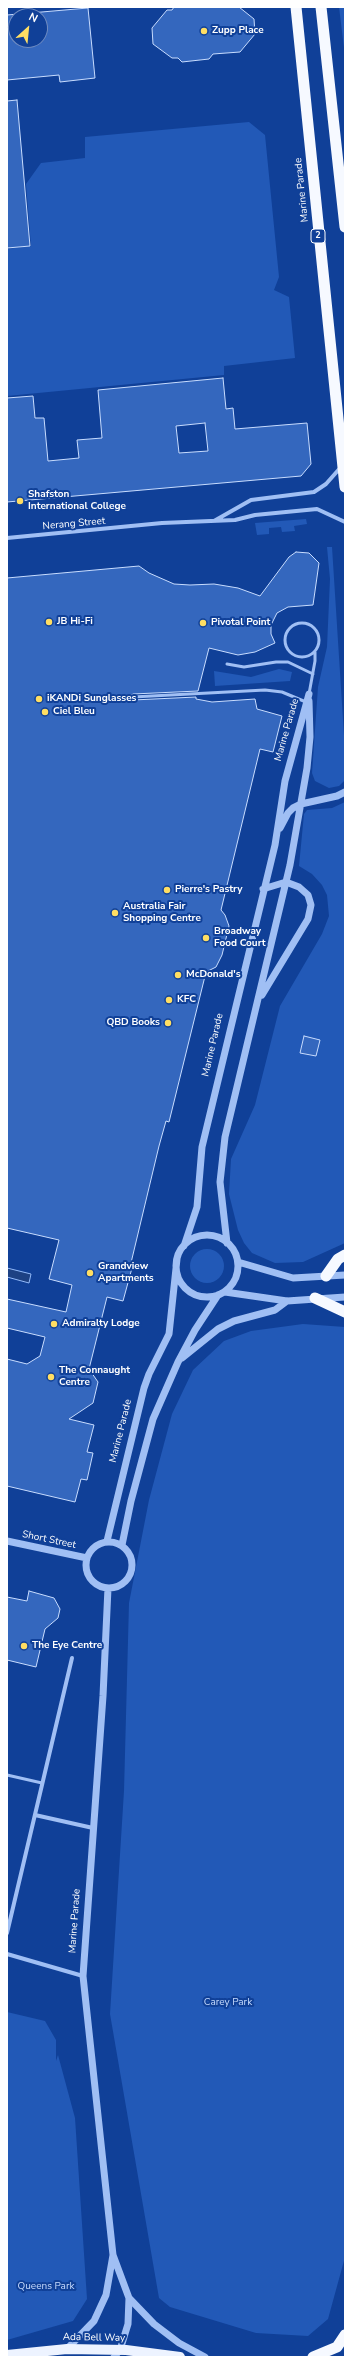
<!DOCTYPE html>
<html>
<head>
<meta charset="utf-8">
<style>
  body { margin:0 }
  #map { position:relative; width:352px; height:2364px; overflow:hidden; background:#104098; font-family:"Nunito Sans",sans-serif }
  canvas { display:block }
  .frame { position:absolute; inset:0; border:8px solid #fff; pointer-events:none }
  .north { position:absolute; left:8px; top:8px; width:40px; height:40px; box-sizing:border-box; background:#104098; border:1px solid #708cc1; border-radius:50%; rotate:27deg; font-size:11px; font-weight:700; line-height:16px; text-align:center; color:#fff }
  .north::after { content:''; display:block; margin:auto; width:14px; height:18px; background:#ffde63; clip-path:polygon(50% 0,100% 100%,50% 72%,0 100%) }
</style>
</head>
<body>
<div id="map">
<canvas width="352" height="2364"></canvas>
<div class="frame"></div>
<div class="north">N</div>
</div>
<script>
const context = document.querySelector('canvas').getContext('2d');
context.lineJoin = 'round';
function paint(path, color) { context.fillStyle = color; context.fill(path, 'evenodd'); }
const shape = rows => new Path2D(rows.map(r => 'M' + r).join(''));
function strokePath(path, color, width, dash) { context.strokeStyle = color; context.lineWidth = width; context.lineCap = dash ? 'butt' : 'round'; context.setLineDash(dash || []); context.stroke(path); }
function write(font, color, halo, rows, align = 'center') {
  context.font = font + ' "Nunito Sans",sans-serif'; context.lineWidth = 4; context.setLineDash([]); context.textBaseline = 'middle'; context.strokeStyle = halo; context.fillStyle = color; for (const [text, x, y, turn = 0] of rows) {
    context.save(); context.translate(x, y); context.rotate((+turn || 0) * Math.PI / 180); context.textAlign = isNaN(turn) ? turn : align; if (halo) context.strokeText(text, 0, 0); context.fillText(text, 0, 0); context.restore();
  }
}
paint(shape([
  [339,7,345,7,345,56],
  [249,122,265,135,279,277,274,290,289,297,295,358,224,366,224,375,7,396,7,249,31,246,26,184,41,163,85,158,85,137],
  [306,519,307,524,294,526,295,531,282,532,281,527,269,528,269,534,257,535,255,523],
  [327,547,332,547,345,751,345,780,339,786,329,788,315,781,312,773,318,687,327,647,330,579],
  [279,669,292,672,290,681,215,686,214,671,251,677],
  [345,802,345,1243,303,1262,275,1263,252,1253,244,1243,238,1230,229,1194,231,1159,255,1105,280,1006,322,934,329,916,327,895,322,885,312,874,299,866,304,814,307,810,332,808],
  '190 1266a17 17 0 1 1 34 0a17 17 0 1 1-34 0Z',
  [303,1324,345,1327,345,2257,328,2319,308,2336,256,2333,170,2307,159,2298,110,2014,124,1791,129,1603,149,1500,172,1414,193,1370,224,1341,251,1331],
  [7,2012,45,2021,56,2040,56,2061,58,2055,75,2118,87,2299,73,2321,7,2340]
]), '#2259b7');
const water = shape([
  [7,1268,31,1274,29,1283,7,1277,7,1268]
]);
paint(water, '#1d4183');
strokePath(water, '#92b9f8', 1);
const building = shape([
  [174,7,239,7,254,19,255,34,240,52,213,54,209,59,182,62,178,58,172,58,153,44,152,28,167,10,172,10,174,7],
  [88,8,95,78,60,82,59,75,7,80,7,15,88,8],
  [16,16,40,16,40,40,16,40,16,16],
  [17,100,30,246,7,248,7,101,17,100],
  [223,378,226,409,233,408,235,429,307,423,311,464,301,476,7,502,7,398,33,396,35,418,44,418,48,461,79,458,77,440,102,438,98,390,223,378],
  [205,423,208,451,179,453,176,426,205,423],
  [296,552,309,553,319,563,313,605,288,607,277,613,271,625,271,634,275,643,255,652,238,655,209,648,198,691,133,694,130,696,133,700,196,697,196,699,212,702,255,699,257,709,282,716,273,752,260,749,221,910,225,915,229,926,222,955,216,967,206,972,169,1122,166,1121,159,1146,130,1267,132,1268,123,1301,107,1297,89,1369,98,1382,93,1403,69,1419,94,1425,87,1452,93,1453,87,1480,81,1479,75,1502,7,1486,7,1359,27,1364,40,1356,45,1337,7,1328,7,1299,66,1312,72,1285,49,1279,59,1240,7,1228,7,578,139,566,149,573,174,584,190,585,214,584,238,588,260,596,289,557,296,552],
  [304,1036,320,1040,316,1056,300,1053,304,1036],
  [29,1591,54,1598,60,1609,58,1618,45,1629,36,1667,7,1660,7,1597,27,1601,29,1591]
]);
paint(building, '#3467be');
strokePath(building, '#c8dcfe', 1);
strokePath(shape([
  '285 640a17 17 0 1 1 34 0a17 17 0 1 1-34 0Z',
  [227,664,244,667,276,662,288,662,313,674],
  [309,694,315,661,315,652],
  [133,697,265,690,282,692,306,702],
  [7,1775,42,1783]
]), '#a0bff4', 3);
strokePath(shape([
  [214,521,251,500,314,492,326,484,341,467],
  [7,538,162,523,235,520,255,515,317,509,345,522],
  [35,1815,93,1828],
  [7,1933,72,1658],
  [7,1954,83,1976]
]), '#a0bff4', 4);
strokePath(shape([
  [280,828,288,813,293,808,301,804,337,796,345,792],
  [262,995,308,919,311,905,308,895,299,887,286,882,263,889],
  '176 1266a31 31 0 1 1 62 0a31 31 0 1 1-62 0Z',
  [227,1243,220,1182,225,1137,290,865,307,768,310,737,309,701],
  [184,1246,197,1207,202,1147,275,845,285,781,309,694],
  [238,1262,293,1278,345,1275],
  [225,1292,287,1301,345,1297],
  [182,1358,218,1329,234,1321,275,1310,287,1301],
  [7,1541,87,1558],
  [107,1541,144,1388,149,1374,169,1334,177,1259],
  '86 1565a23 23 0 1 1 46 0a23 23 0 1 1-46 0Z',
  [122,1545,131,1501,153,1419,178,1362,195,1330,218,1295],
  [108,1588,103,1696,83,1976,113,2255,129,2298,128,2324,120,2350,114,2357],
  [129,2298,154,2324,179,2343,205,2357],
  [67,2349,94,2321,106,2295,113,2255]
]), '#a0bff4', 7);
strokePath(shape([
  [7,2355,67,2349,126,2350,180,2357]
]), '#edf3ff', 10);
strokePath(shape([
  [296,7,345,487],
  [321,7,345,227],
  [326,1276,338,1259,345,1255],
  [315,1298,345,1312],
  [313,2357,337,2347,345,2335]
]), '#f6f9ff', 11);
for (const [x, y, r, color] of [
  [204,31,4,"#ffde63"],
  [20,501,4,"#ffde63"],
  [49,622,4,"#ffde63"],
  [203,623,4,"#ffde63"],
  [39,699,4,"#ffde63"],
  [45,712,4,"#ffde63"],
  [167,890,4,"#ffde63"],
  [115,913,4,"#ffde63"],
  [206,938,4,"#ffde63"],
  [178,975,4,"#ffde63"],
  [169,1000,4,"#ffde63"],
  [168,1023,4,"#ffde63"],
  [90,1273,4,"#ffde63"],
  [54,1324,4,"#ffde63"],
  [51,1377,4,"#ffde63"],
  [24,1646,4,"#ffde63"]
]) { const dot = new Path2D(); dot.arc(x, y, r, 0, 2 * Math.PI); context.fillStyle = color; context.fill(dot); strokePath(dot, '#104098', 1.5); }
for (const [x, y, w] of [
  [318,236,14]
]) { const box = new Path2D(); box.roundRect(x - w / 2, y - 7, w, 14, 3); context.fillStyle = '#104098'; context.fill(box); strokePath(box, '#fff', 1); }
write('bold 9px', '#fff', null, [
  ["2",318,236]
]);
write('bold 10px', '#fff', '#104098', [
  ["Zupp Place",212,31],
  ["Shafston",28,495],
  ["International College",28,507],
  ["JB Hi-Fi",57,622],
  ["Pivotal Point",211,623],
  ["iKANDi Sunglasses",47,699],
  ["Ciel Bleu",53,712],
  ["Pierre's Pastry",175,890],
  ["Australia Fair",123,907],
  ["Shopping Centre",123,919],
  ["Broadway",214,932],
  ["Food Court",214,944],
  ["McDonald's",186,975],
  ["KFC",177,1000],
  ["QBD Books",160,1023,"right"],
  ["Grandview",98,1267],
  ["Apartments",98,1279],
  ["Admiralty Lodge",62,1324],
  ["The Connaught",59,1371],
  ["Centre",59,1383],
  ["The Eye Centre",32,1646]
], 'left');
write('10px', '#fff', '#104098', [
  ["Marine Parade",302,190,-96],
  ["Nerang Street",74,524,-5],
  ["Marine Parade",287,730,-74],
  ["Marine Parade",213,1045,-77],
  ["Marine Parade",121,1431,-76],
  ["Short Street",49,1540,12],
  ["Marine Parade",75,1921,-86],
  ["Ada Bell Way",94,2338,1]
]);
write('10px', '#c8dcfe', '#104098', [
  ["Carey Park",228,2003],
  ["Queens Park",46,2287]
]);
</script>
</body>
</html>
